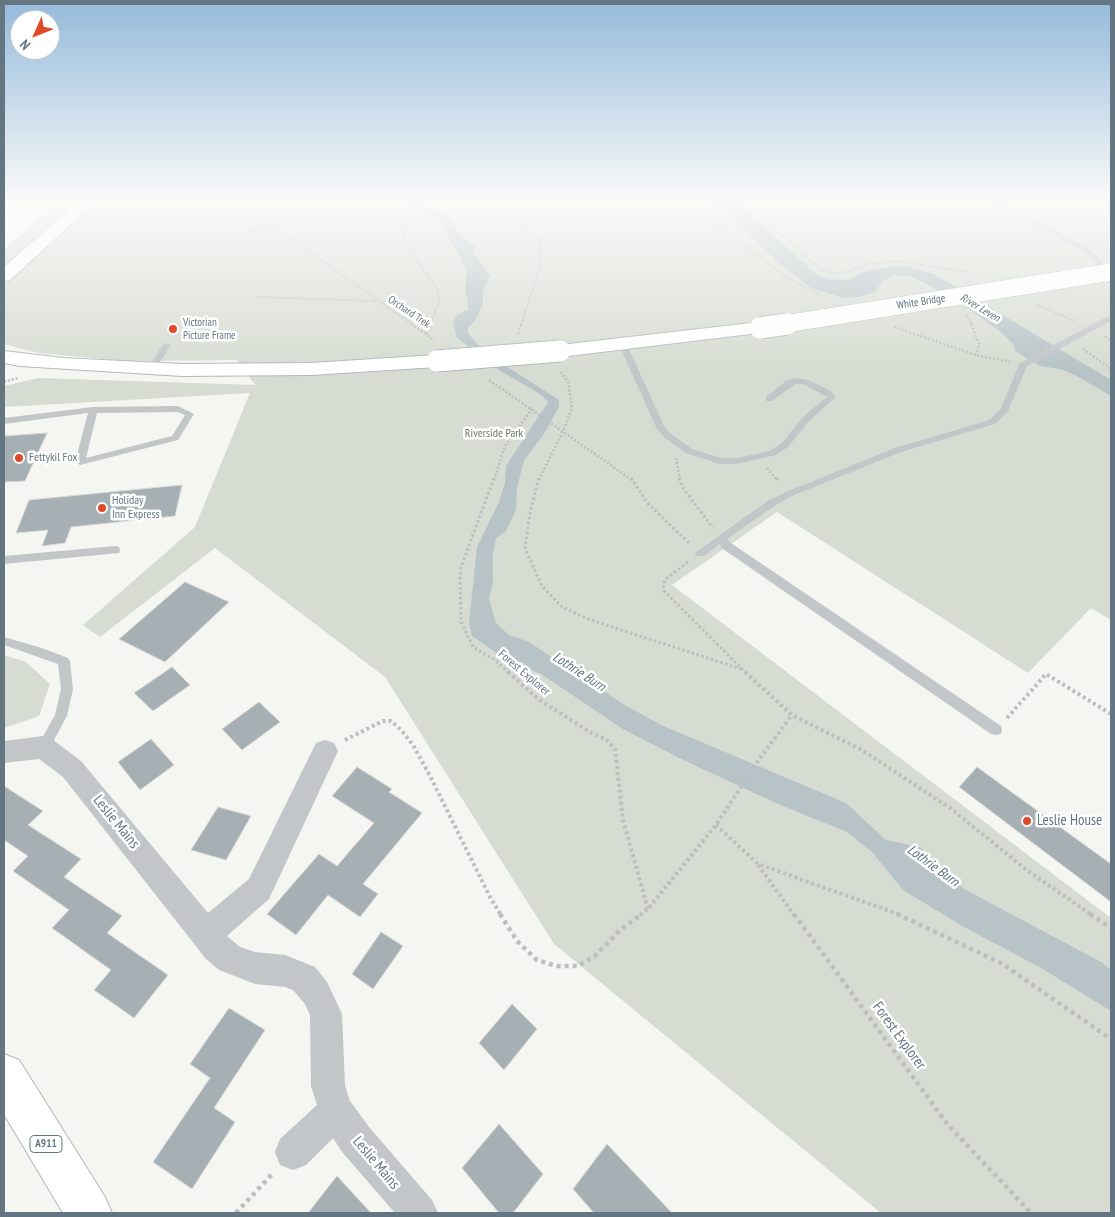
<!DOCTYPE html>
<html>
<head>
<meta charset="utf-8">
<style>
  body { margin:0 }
  #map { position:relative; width:1115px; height:1217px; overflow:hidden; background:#f5f5f1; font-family:"PT Sans Narrow",sans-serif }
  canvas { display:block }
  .frame { position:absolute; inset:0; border:5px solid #647681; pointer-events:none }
  .north { position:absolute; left:10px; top:10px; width:50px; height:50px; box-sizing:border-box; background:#fff; border:1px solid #c1c8cd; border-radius:50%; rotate:226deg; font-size:14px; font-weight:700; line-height:20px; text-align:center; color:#647681 }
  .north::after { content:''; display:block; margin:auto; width:18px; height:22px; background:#de4a27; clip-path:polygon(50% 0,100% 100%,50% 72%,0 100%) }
</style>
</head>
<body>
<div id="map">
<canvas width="1115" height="1217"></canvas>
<div class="frame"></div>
<div class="north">N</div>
</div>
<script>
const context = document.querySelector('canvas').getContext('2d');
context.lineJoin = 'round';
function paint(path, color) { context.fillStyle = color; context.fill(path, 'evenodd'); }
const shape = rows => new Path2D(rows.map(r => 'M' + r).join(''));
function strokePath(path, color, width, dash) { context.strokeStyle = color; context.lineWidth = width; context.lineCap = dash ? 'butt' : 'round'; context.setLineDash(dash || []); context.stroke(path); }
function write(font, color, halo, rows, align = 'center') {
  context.font = font + ' "PT Sans Narrow",sans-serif'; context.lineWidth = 5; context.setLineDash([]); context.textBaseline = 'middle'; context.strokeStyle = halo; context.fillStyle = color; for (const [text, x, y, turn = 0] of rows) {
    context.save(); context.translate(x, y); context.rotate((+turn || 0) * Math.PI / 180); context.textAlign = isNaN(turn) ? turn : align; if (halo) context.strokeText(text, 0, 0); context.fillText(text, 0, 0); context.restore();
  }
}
paint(shape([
  [62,201,79,201,4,266,4,249],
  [93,201,1111,201,1111,620,1091,608,1028,673,777,512,672,585,1111,918,1111,1213,881,1213,554,944,385,677,215,548,100,637,83,625,195,527,250,393,4,407,4,386,38,378,255,385,237,360,125,361,38,353,4,344,4,281],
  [4,655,26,662,50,684,39,716,4,728]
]), '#d6dcd2');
paint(shape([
  [410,201,421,201,429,208,448,216,458,233,476,247,473,252,490,276,483,291,483,304,475,321,468,327,468,333,476,343,509,368,559,400,559,407,544,434,524,460,517,488,516,510,506,531,496,538,493,554,493,581,489,599,496,623,509,635,529,642,623,704,661,725,846,803,886,840,920,847,937,867,964,889,1103,963,1111,970,1111,1011,1041,968,964,927,903,890,872,852,847,832,778,804,679,758,623,729,541,674,508,661,472,636,469,623,477,547,499,502,505,483,506,466,548,402,540,394,499,370,457,338,453,323,457,315,469,309,465,289,467,270,440,222,415,208],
  [708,201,734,201,749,212,817,275,828,279,845,280,855,277,862,272,894,266,909,267,934,274,1111,380,1111,396,1075,375,1060,369,1040,366,1015,351,1014,345,1002,333,972,311,927,284,909,276,895,275,883,281,875,292,859,297,844,298,811,288,777,262,734,218]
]), '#b7c3c7');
const building = shape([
  [47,433,25,481,4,482,4,436,47,433],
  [182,485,175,516,71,527,65,543,42,546,48,530,16,533,29,500,182,485],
  [185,582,229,602,165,662,119,639,185,582],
  [172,667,190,685,153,711,134,693,172,667],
  [259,702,280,722,242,750,222,729,259,702],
  [151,739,174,765,140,790,118,762,151,739],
  [357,767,392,789,389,792,422,813,363,884,378,894,360,917,328,895,296,935,267,914,319,854,337,866,374,823,332,796,357,767],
  [977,767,1111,864,1111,902,959,787,977,767],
  [4,786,43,811,28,825,81,859,64,877,122,916,107,933,168,975,134,1018,94,990,111,970,52,928,69,910,13,871,28,856,4,840,4,786],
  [218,807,251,816,226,860,191,850,218,807],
  [381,932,403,946,373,989,352,974,381,932],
  [512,1004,537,1029,504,1070,479,1043,512,1004],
  [229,1008,265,1030,214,1108,235,1122,192,1189,153,1162,210,1078,190,1064,229,1008],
  [499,1124,543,1174,513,1213,499,1213,462,1168,499,1124],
  [607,1144,672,1213,594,1213,573,1189,607,1144],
  [337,1176,371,1213,308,1213,337,1176]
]);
paint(building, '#a6afb3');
strokePath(building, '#d6d6d4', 1);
const secondary = shape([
  [760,322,767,324,769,328,767,332,560,357,553,355,550,351,553,347,560,345,760,322],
  [4,351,63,358,182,364,311,363,437,355,444,357,447,361,444,365,437,367,311,375,182,376,20,366,4,363,4,351]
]);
const primary = shape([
  [79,201,96,201,10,280,4,281,4,267,79,201],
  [4,1054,19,1060,105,1197,112,1213,63,1213,4,1114,4,1054]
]);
strokePath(secondary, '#b2b8bb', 2);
strokePath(primary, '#b3b8bb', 2);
strokePath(shape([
  [238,201,413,325],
  [406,201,404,243,438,289,439,302,430,325],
  [469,201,513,218,541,240,540,267,521,325],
  [685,201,787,277,824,297],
  [740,201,756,212,821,270,831,273,846,272,869,264,899,261,971,273],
  [233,238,270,225,284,213,290,201],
  [255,297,377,301],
  [1035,304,1075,321],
  [966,314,972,325]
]), '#bcbec0', 2, [1, 1]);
strokePath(shape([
  [411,324,433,339],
  [971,324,979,344,976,355],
  [894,327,976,355,1010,362],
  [426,334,430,324],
  [518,334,521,324],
  [1105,336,1111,341],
  [1083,349,1111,369],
  [489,380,632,480],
  [4,382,18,378],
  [676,458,680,480],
  [767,468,777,480],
  [494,480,505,446,532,409],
  [539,480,563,431,572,408,568,382,561,372]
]), '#bcbec0', 2.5, [2, 2]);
strokePath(shape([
  [494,478,460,570,461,622,473,647,495,660,509,673],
  [539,478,530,512,525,549,542,586,562,607,588,619,741,669],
  [631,478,649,505,689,543],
  [679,478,683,488,713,528],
  [776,478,779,482],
  [688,562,666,579,663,584,664,591,746,673]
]), '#bcbec0', 3, [2.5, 2.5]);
strokePath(shape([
  [508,672,538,699,593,734,606,739,615,749,623,820,648,909],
  [745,672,792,715,862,750,950,808,1028,871,1092,915],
  [1007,718,1046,674,1111,714],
  [345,740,383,721,391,721,401,730,413,745,430,776,490,897,501,915],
  [716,825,758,864,901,915],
  [758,865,794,915],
  [640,915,648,909,716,825,760,758,792,715]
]), '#bcbec0', 4, [3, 3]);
strokePath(shape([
  [500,914,517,941,537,960,557,966,578,966,596,955,621,929,642,914],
  [794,914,948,1125,1031,1213],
  [897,914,1001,963,1111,1039],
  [1090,914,1111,928],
  [236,1213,274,1172]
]), '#bcbec0', 4.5, [4, 4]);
paint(shape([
  [988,201,995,201,1090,250,1099,258,1111,277,1111,285,1107,283,1094,260,1086,252,988,201],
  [1108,316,1111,316,1111,321,1027,366,1008,411,995,424,901,452,792,496,777,504,727,539,731,543,1001,726,1002,730,1001,734,996,735,991,734,723,549,720,544,704,556,696,556,695,553,769,500,786,492,895,448,989,420,1000,410,1020,363,1108,316],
  [164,343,171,345,154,371,148,371,147,369,164,343],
  [620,343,627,345,664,426,671,434,692,449,721,458,736,458,770,451,782,443,804,416,827,397,803,384,795,384,772,401,766,401,766,397,787,380,795,378,808,380,831,391,836,397,810,420,788,447,776,455,736,464,720,464,686,453,665,438,657,429,619,345,620,343],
  [178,406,194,414,178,440,80,465,75,462,88,413,4,424,4,418,93,407,178,406],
  [177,412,185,415,172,436,86,458,97,413,177,412],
  [115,546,119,547,120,550,119,553,4,564,4,556,115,546],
  [4,637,42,648,68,658,70,661,73,689,67,716,48,751,43,753,38,751,37,747,55,715,61,689,58,664,4,645,4,637]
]), '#c2c6c9');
paint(shape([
  [43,736,52,739,81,761,208,913,249,879,316,743,325,740,334,743,338,751,269,899,227,936,240,947,255,952,285,955,315,967,327,982,342,1014,345,1086,350,1101,369,1127,432,1200,438,1213,395,1213,343,1153,333,1138,306,1165,293,1170,280,1165,275,1152,280,1139,317,1105,311,1086,310,1015,305,1004,293,990,285,987,255,984,219,970,206,959,63,777,39,759,4,763,4,741,43,736]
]), '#c2c6c9');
paint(secondary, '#fff');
paint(primary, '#fff');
const secondaryBridgeFar1 = shape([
  [779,325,1111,272]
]);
const secondaryBridge = shape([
  [760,328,787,324],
  [437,361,560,351]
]);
strokePath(secondaryBridgeFar1, '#b2b8bb', 18, []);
strokePath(secondaryBridge, '#b2b8bb', 23, []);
strokePath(secondaryBridgeFar1, '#fff', 17);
strokePath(secondaryBridge, '#fff', 21);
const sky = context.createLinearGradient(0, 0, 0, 371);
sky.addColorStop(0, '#94badb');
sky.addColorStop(0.54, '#fafaf9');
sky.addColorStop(1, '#fafaf900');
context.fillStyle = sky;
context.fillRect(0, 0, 1115, 371);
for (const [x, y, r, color] of [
  [173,329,5,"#de4a27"],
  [19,458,5,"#de4a27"],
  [102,508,5,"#de4a27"],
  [1027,821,5,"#de4a27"]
]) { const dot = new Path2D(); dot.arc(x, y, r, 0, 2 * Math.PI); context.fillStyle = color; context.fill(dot); strokePath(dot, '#fff', 2); }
write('11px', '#647681', '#fff', [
  ["White Bridge",921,302,-9],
  ["Orchard Trek",409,312,34]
]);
write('italic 11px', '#60777f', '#fff', [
  ["River Leven",980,308,31]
]);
write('11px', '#647681', '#fff', [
  ["Victorian",183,323],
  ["Picture Frame",183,336]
], 'left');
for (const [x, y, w] of [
  [46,1144,32]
]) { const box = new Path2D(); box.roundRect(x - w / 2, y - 8.5, w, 17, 4); context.fillStyle = '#fff'; context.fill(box); strokePath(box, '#647681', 1); }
write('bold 11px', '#647681', null, [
  ["A911",46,1144]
]);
write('12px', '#687963', '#fff', [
  ["Riverside Park",494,434]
]);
write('12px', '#647681', '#fff', [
  ["Fettykil Fox",29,458],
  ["Holiday",112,501],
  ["Inn Express",112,515]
], 'left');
write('12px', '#647681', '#fff', [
  ["Forest Explorer",524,673,40]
]);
write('italic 14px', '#60777f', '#fff', [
  ["Lothrie Burn",579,672,33],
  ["Lothrie Burn",933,866,36]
]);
write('15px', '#647681', '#fff', [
  ["Leslie House",1037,821]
], 'left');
write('15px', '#647681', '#fff', [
  ["Leslie Mains",116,822,51],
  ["Forest Explorer",899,1036,54],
  ["Leslie Mains",376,1163,50]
]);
</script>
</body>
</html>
